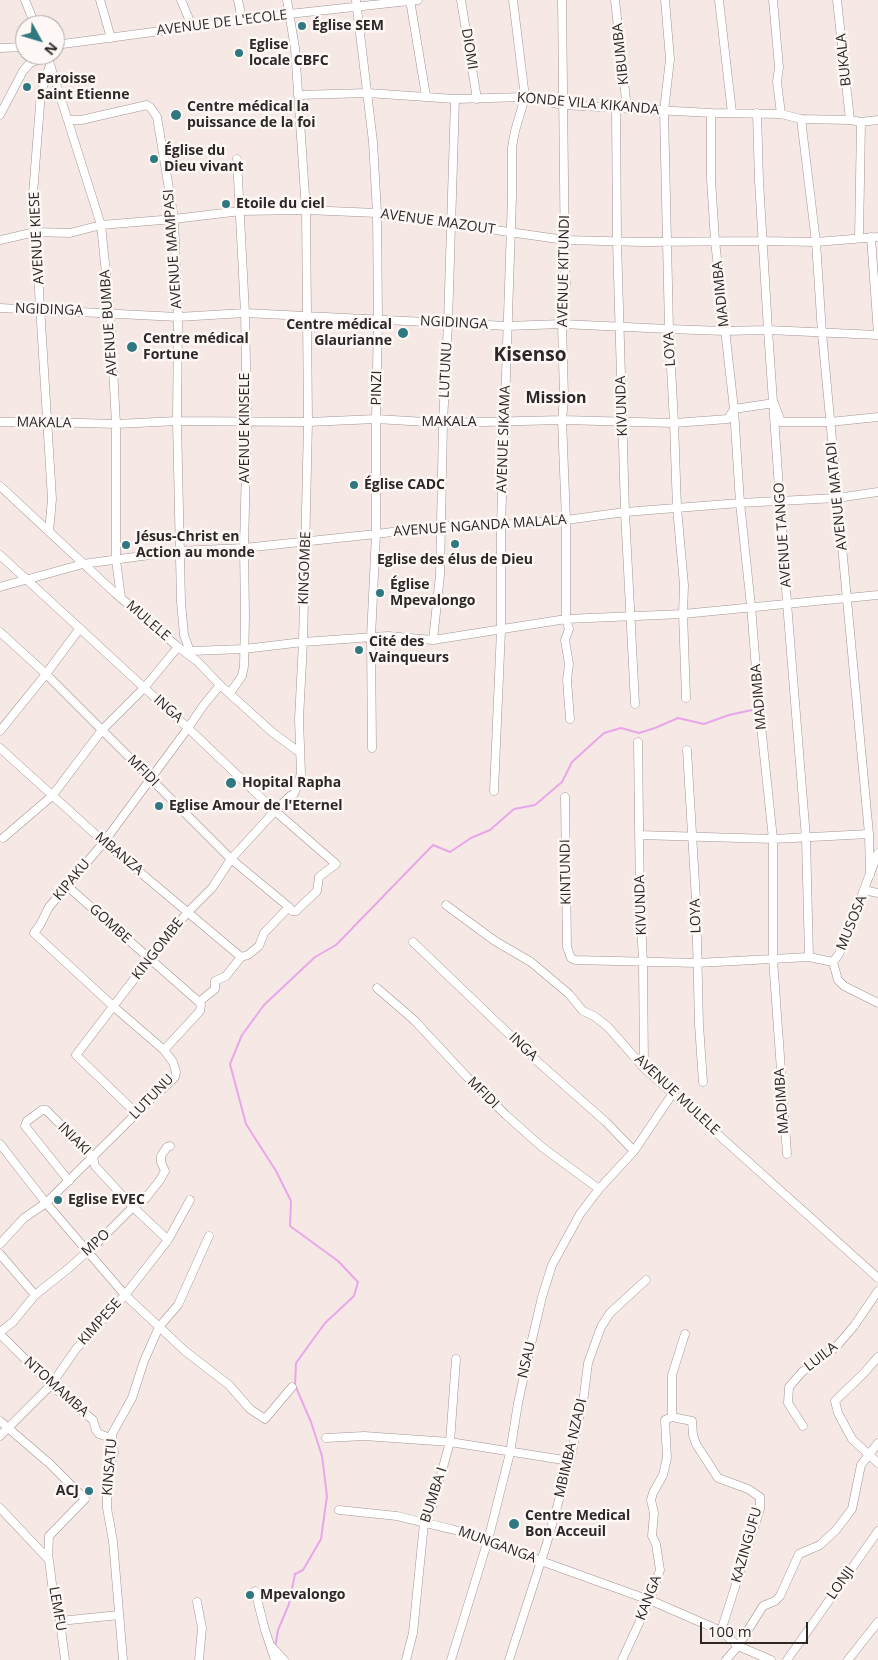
<!DOCTYPE html>
<html>
<head>
<meta charset="utf-8">
<style>
  body { margin:0 }
  #map { position:relative; width:878px; height:1660px; overflow:hidden; background:#f6e8e5; font-family:"Open Sans",sans-serif }
  canvas { display:block }
  .north { position:absolute; left:15px; top:15px; width:50px; height:50px; box-sizing:border-box; background:#fdf8f6; border:1px solid #aaa5a3; border-radius:50%; rotate:129deg; font-size:14px; font-weight:700; line-height:20px; text-align:center; color:#2d2826 }
  .north::after { content:''; display:block; margin:auto; width:18px; height:22px; background:#307880; clip-path:polygon(50% 0,100% 100%,50% 72%,0 100%) }
  .scale { position:absolute; left:700px; top:1622px; width:108px; height:22px; box-sizing:border-box; border:2px solid #2d2826; border-top:0; padding-left:6px; font-size:15px; line-height:18px; white-space:nowrap; color:#2d2826; -webkit-text-stroke:4px #fdf8f6; paint-order:stroke }
</style>
</head>
<body>
<div id="map">
<canvas width="878" height="1660"></canvas>
<div class="north">N</div>
<div class="scale">100 m</div>
</div>
<script>
const context = document.querySelector('canvas').getContext('2d');
context.lineJoin = 'round';
const shape = rows => new Path2D(rows.map(r => 'M' + r).join(''));
function strokePath(path, color, width, dash) { context.strokeStyle = color; context.lineWidth = width; context.lineCap = dash ? 'butt' : 'round'; context.setLineDash(dash || []); context.stroke(path); }
function write(font, color, halo, rows, align = 'center') {
  context.font = font + ' "Open Sans",sans-serif'; context.lineWidth = 5; context.setLineDash([]); context.textBaseline = 'middle'; context.strokeStyle = halo; context.fillStyle = color; for (const [text, x, y, turn = 0] of rows) {
    context.save(); context.translate(x, y); context.rotate((+turn || 0) * Math.PI / 180); context.textAlign = isNaN(turn) ? turn : align; if (halo) context.strokeText(text, 0, 0); context.fillText(text, 0, 0); context.restore();
  }
}
strokePath(shape([
  [275,1648,278,1630,289,1604,295,1574,303,1570,321,1539,327,1496,322,1456,311,1422,295,1385,296,1363,325,1323,354,1296,358,1282,338,1261,290,1226,291,1201,276,1171,246,1124,230,1064,242,1035,264,1005,315,957,336,945,433,845,450,852,471,838,490,830,514,809,535,805,562,782,572,762,604,733,621,728,639,733,655,728,678,718,704,724,729,715,752,710]
]), '#e9a6e8', 2);
const minor = shape([
  [25,0,35,25],
  [100,0,111,38],
  [181,0,192,26],
  [238,0,242,20],
  [356,0,373,142,377,213,378,320,376,419,376,534,371,637,372,748],
  [410,0,426,96],
  [461,0,477,99],
  [562,0,565,270,566,284,562,324,564,397,562,420,566,520,566,619,569,629,565,640,569,664,567,680,570,719],
  [615,0,627,109],
  [665,0,670,59,664,111,669,329,674,423,677,508,684,585,683,614,686,698],
  [719,0,732,113],
  [773,0,779,67,777,82,781,114],
  [837,0,850,120],
  [55,45,289,14,418,0],
  [0,48,25,47],
  [47,55,101,225,110,312,116,424,116,560,121,598],
  [298,95,368,93,455,99,525,97,563,105,711,113,781,114,801,119,850,120,861,122,878,120],
  [616,108,617,241,625,512,635,704],
  [711,113,711,179,715,241,734,409,740,503,751,606,759,707,773,839,773,959,787,1154],
  [757,113,759,181,768,330,787,603,806,838,809,957],
  [0,115,23,71,30,63,47,56],
  [801,119,816,242,822,333,869,834,870,875],
  [68,120,81,120,147,105,151,108,157,117,174,219,178,317,177,421,181,602,184,635,192,657],
  [871,237,878,334],
  [859,238,861,122],
  [0,240,35,232,70,233,101,225,174,219,241,211,306,210,377,213,565,240,642,242,763,241,816,242,878,237],
  [0,308,178,317,245,313,507,326,562,324,669,329,724,331,768,330,878,335],
  [0,422,47,422,116,424,177,421,308,422,376,419,443,423,562,420,674,423,728,419,734,409,774,403,781,422,830,422,878,417],
  [0,486,115,593,178,647,197,661,220,685,272,732,299,752],
  [49,532,52,499,33,194,41,92,50,65],
  [0,555,188,728,275,811,336,864,319,877,317,891,296,911,292,911,289,907,264,933,259,946,248,955,241,957,226,976,215,981,215,989,199,1002,201,1005,200,1011,164,1050,173,1062,176,1072,175,1077,168,1084,154,1096,46,1203,24,1218,0,1244],
  [0,587,83,564,179,551,244,548,376,534,441,526,501,525,566,520,625,512,740,503,837,498,878,492],
  [0,632,46,674,231,859,289,907],
  [433,640,440,575,443,423,448,323,455,99],
  [191,651,244,649,303,642,388,636,433,640,566,619,683,614,878,595],
  [230,693,242,676,244,666,245,616,244,548,247,421,245,313,237,159],
  [0,731,46,674,80,628],
  [638,742,640,902,643,962,644,1068],
  [0,748,104,842,241,957],
  [687,750,696,900,699,1025,703,1082],
  [494,791,501,630,501,525,512,196,512,147,515,131,525,97,513,0],
  [565,797,567,947,571,958,575,960,697,963,809,957,833,962],
  [639,835,773,839,869,834],
  [3,838,52,796,102,730,144,688,178,647],
  [66,885,199,1002],
  [864,890,878,893],
  [446,905,495,941,531,962,569,994,583,1011,594,1016,608,1027,644,1068,878,1278],
  [413,942,538,1062,606,1122,634,1151],
  [833,962,839,954,878,853],
  [833,962,838,980,844,986,878,1003],
  [377,988,414,1020,468,1078,506,1115,542,1147,599,1189],
  [164,1050,114,1007,34,933,40,925,49,907,104,842,188,728,203,706,220,685],
  [137,1114,76,1055,138,974,148,958,188,912,212,888,231,859,275,811,290,796,294,794,301,774,299,719,303,642,308,422,306,210,295,48,287,0],
  [0,1144,46,1203,125,1295,185,1351,229,1385,250,1409,265,1419,292,1387],
  [69,1181,25,1126,27,1121,42,1110,46,1110,93,1157,95,1166,133,1207,168,1240],
  [0,1254,35,1295],
  [0,1332,13,1322,35,1295,69,1268,98,1242,133,1207,145,1199,160,1180,165,1171,161,1162,161,1156,167,1147,170,1146],
  [0,1334,51,1385,93,1420,96,1430,99,1434,111,1438],
  [878,1357,864,1373,835,1401,838,1413,852,1439,878,1463],
  [672,1417,692,1421,693,1435,696,1444,718,1478,748,1489,760,1497,760,1509,721,1631],
  [0,1421,50,1464,85,1499,49,1536,48,1558],
  [803,1426,788,1403,789,1387,802,1372,836,1347,854,1326,878,1291],
  [0,1436,51,1385,76,1349,125,1295,168,1240,190,1200],
  [326,1438,364,1436,450,1442,570,1461],
  [0,1508,49,1560,53,1592,60,1621,65,1660],
  [339,1510,397,1516,451,1529,488,1540,541,1561,652,1601,721,1631,738,1646,771,1660],
  [255,1591,265,1630,275,1660],
  [197,1602,202,1628,199,1660],
  [60,1621,119,1615],
  [272,1647,284,1660],
  [123,1660,113,1541,107,1508,107,1472,114,1453,112,1434,132,1398,144,1361,159,1327,178,1305,209,1236],
  [406,1660,413,1633,424,1523,432,1507,450,1442,456,1359],
  [451,1660,488,1540,510,1453,518,1403,531,1344,542,1297,552,1265,580,1214,599,1189,634,1151,673,1093],
  [509,1660,546,1546,570,1461,584,1395,588,1363,601,1327,610,1313,646,1280],
  [622,1660,652,1595,660,1570,656,1544,652,1536,654,1513,651,1500,653,1493,663,1475,667,1458,665,1420,672,1417,672,1375,685,1334],
  [726,1660,738,1646,763,1606,775,1601,780,1596,799,1554,820,1545,836,1530,852,1509,861,1465,878,1443],
  [787,1660,878,1531],
  [848,1660,878,1622]
]);
strokePath(minor, '#a29592', 9);
strokePath(minor, '#fff', 8);
for (const [x, y, r, color] of [
  [302,26,5,"#307880"],
  [239,53,5,"#307880"],
  [27,87,5,"#307880"],
  [176,115,6,"#307880"],
  [154,159,5,"#307880"],
  [226,204,5,"#307880"],
  [403,333,6,"#307880"],
  [132,347,6,"#307880"],
  [354,485,5,"#307880"],
  [455,544,5,"#307880"],
  [126,545,5,"#307880"],
  [380,593,5,"#307880"],
  [359,650,5,"#307880"],
  [231,783,6,"#307880"],
  [159,806,5,"#307880"],
  [58,1200,5,"#307880"],
  [89,1491,5,"#307880"],
  [514,1524,6,"#307880"],
  [250,1595,5,"#307880"]
]) { const dot = new Path2D(); dot.arc(x, y, r, 0, 2 * Math.PI); context.fillStyle = color; context.fill(dot); strokePath(dot, '#fdf8f6', 2); }
write('14px', '#2d2826', '#fdf8f6', [
  ["AVENUE DE L'ECOLE",222,23,-7],
  ["DIOMI",469,49,81],
  ["KIBUMBA",621,54,-96],
  ["BUKALA",844,60,-96],
  ["KONDE VILA KIKANDA",588,104,5],
  ["AVENUE MAZOUT",438,222,8],
  ["AVENUE KIESE",37,238,-93],
  ["AVENUE MAMPASI",173,249,-94],
  ["AVENUE KITUNDI",564,271,-89],
  ["MADIMBA",721,294,-96],
  ["NGIDINGA",49,310,2],
  ["AVENUE BUMBA",109,323,-94],
  ["NGIDINGA",454,323,3],
  ["LOYA",670,349,-93],
  ["LUTUNU",446,370,-87],
  ["PINZI",377,388,-89],
  ["KIVUNDA",622,406,-92],
  ["MAKALA",449,422],
  ["MAKALA",44,423,1],
  ["AVENUE KINSELE",245,428,-90],
  ["AVENUE SIKAMA",504,439,-88],
  ["AVENUE MATADI",837,496,-96],
  ["AVENUE NGANDA MALALA",480,526,-4],
  ["AVENUE TANGO",783,535,-94],
  ["KINGOMBE",305,568,-88],
  ["MULELE",148,621,41],
  ["MADIMBA",759,697,-95],
  ["INGA",168,709,42],
  ["MFIDI",143,771,45],
  ["MBANZA",119,854,40],
  ["KINTUNDI",566,872,-91],
  ["KIPAKU",72,880,-50],
  ["KIVUNDA",641,905,-92],
  ["LOYA",696,916,-92],
  ["MUSOSA",852,923,-68],
  ["GOMBE",110,924,42],
  ["KINGOMBE",158,949,-52],
  ["INGA",523,1047,44],
  ["MFIDI",483,1093,45],
  ["AVENUE MULELE",677,1095,43],
  ["LUTUNU",152,1097,-46],
  ["MADIMBA",782,1101,-94],
  ["INIAKI",74,1139,45],
  ["MPO",96,1243,-42],
  ["KIMPESE",100,1322,-48],
  ["LUILA",821,1357,-38],
  ["NSAU",527,1360,-77],
  ["NTOMAMBA",56,1387,42],
  ["MBIMBA NZADI",571,1448,-77],
  ["KINSATU",110,1467,-85],
  ["BUMBA I",434,1495,-72],
  ["MUNGANGA",497,1545,20],
  ["KAZINGUFU",747,1545,-74],
  ["LONJI",841,1583,-55],
  ["KANGA",649,1598,-69],
  ["LEMFU",57,1609,80]
]);
write('bold 14px', '#2d2826', '#fdf8f6', [
  ["Église SEM",312,26],
  ["Eglise",249,45],
  ["locale CBFC",249,61],
  ["Paroisse",37,79],
  ["Saint Etienne",37,95],
  ["Centre médical la",187,107],
  ["puissance de la foi",187,123],
  ["Église du",164,151],
  ["Dieu vivant",164,167],
  ["Etoile du ciel",236,204],
  ["Centre médical",392,325,"right"],
  ["Glaurianne",392,341,"right"],
  ["Centre médical",143,339],
  ["Fortune",143,355],
  ["Église CADC",364,485],
  ["Jésus-Christ en",136,537],
  ["Action au monde",136,553],
  ["Eglise des élus de Dieu",455,560,"center"],
  ["Église",390,585],
  ["Mpevalongo",390,601],
  ["Cité des",369,642],
  ["Vainqueurs",369,658],
  ["Hopital Rapha",242,783],
  ["Eglise Amour de l'Eternel",169,806],
  ["Eglise EVEC",68,1200],
  ["ACJ",79,1491,"right"],
  ["Centre Medical",525,1516],
  ["Bon Acceuil",525,1532],
  ["Mpevalongo",260,1595]
], 'left');
write('bold 16px', '#2d2826', '#fdf8f6', [
  ["Mission",556,398]
]);
write('bold 19px', '#2d2826', '#fdf8f6', [
  ["Kisenso",530,356]
]);
</script>
</body>
</html>
